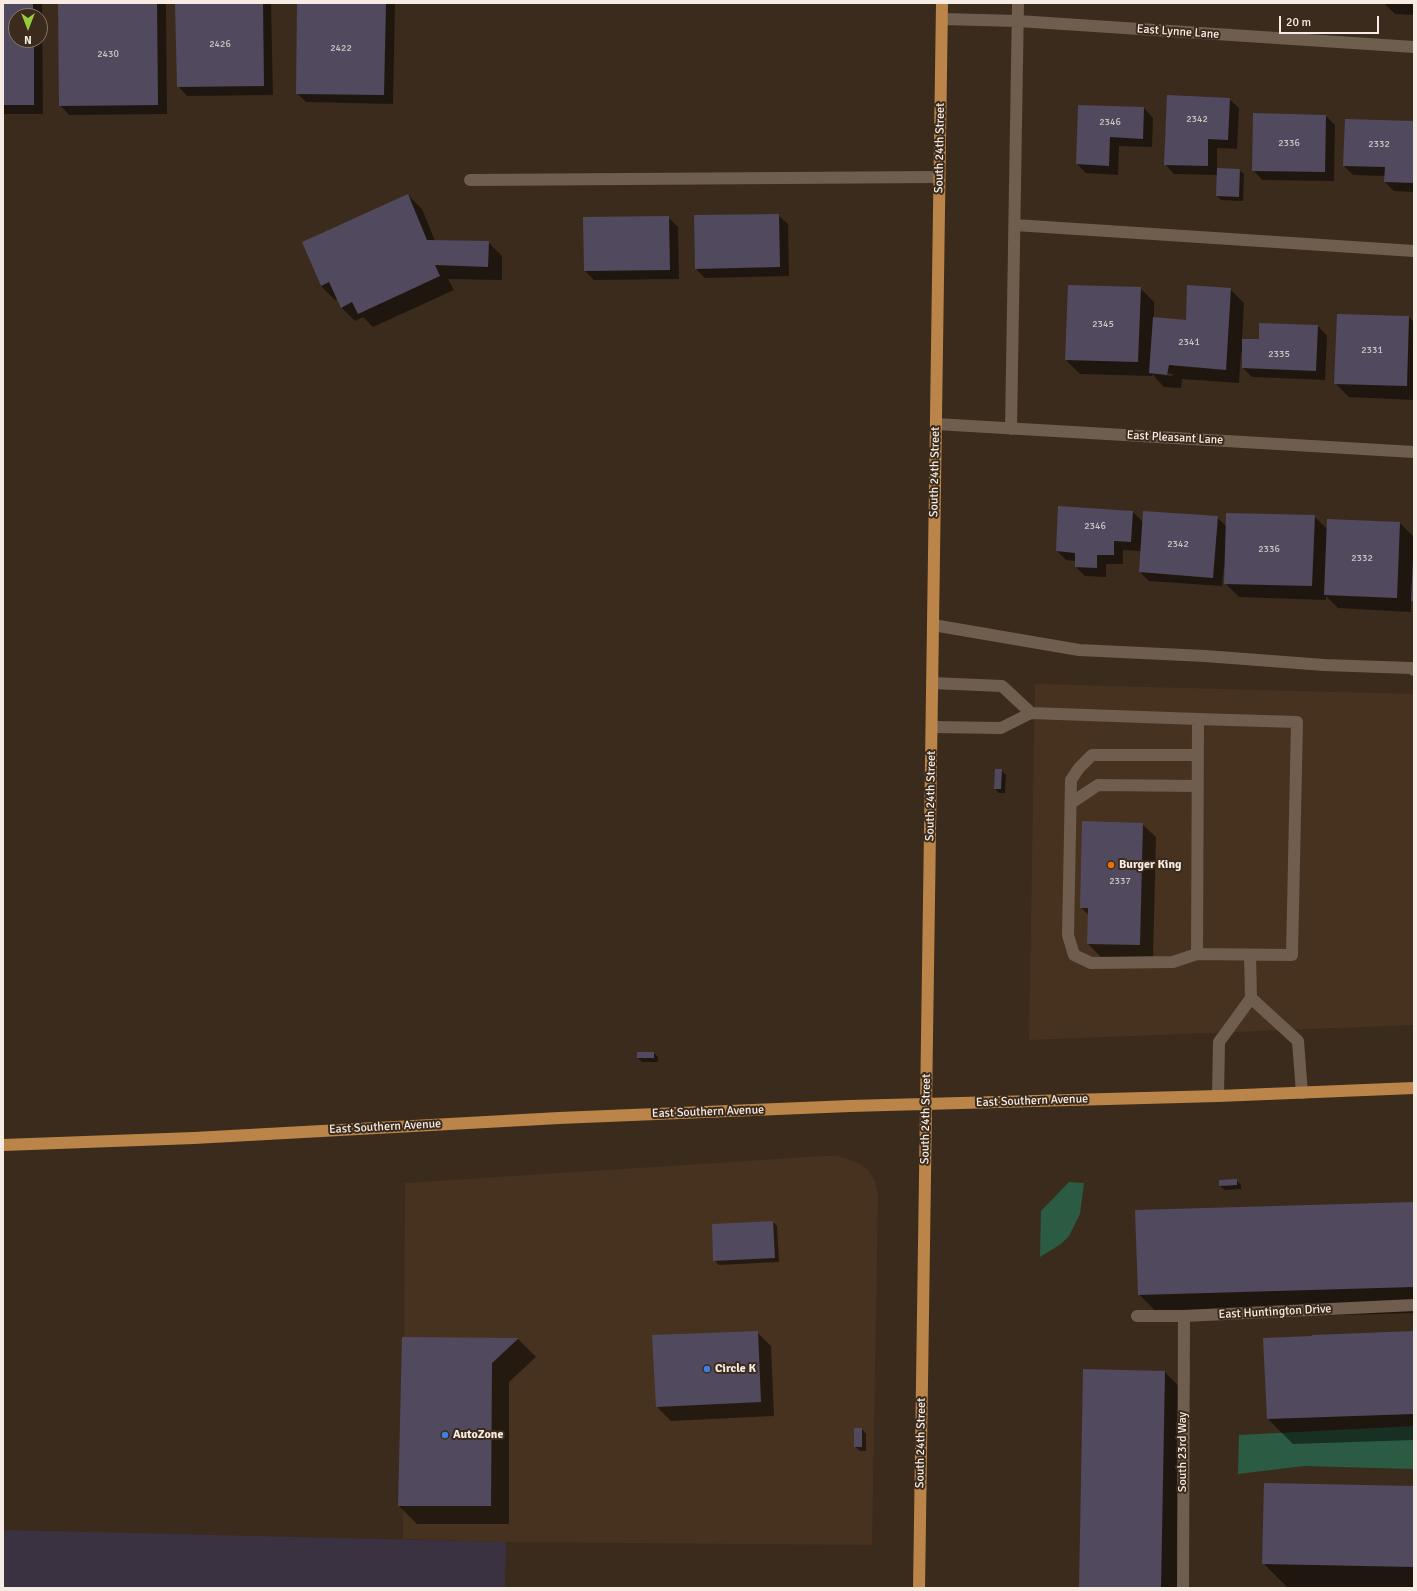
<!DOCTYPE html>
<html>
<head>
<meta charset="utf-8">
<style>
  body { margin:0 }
  #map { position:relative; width:1417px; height:1591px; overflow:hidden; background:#3b2b1d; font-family:Signika,sans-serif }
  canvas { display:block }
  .frame { position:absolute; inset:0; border:4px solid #f7ece3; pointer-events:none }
  .north { position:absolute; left:8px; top:8px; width:40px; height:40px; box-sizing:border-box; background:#3b2b1d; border:1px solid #86786c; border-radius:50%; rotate:180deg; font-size:11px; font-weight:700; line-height:16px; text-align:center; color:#f7ece3 }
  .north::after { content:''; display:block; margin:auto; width:14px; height:18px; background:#96cc3a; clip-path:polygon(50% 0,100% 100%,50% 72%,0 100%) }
  .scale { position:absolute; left:1279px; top:16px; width:100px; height:18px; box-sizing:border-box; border:2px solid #f7ece3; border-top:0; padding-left:5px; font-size:12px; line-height:14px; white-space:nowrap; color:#f7ece3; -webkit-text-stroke:3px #3b2b1d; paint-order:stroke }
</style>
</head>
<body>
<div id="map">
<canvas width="1417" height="1591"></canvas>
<div class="frame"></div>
<div class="north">N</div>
<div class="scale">20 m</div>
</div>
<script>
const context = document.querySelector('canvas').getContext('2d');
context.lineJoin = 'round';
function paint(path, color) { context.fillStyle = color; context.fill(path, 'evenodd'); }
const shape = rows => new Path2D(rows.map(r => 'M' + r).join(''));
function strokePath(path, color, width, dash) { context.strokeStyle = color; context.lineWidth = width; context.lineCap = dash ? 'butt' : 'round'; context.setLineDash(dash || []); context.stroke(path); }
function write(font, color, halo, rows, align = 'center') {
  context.font = font + ' Signika,sans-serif'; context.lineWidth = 4; context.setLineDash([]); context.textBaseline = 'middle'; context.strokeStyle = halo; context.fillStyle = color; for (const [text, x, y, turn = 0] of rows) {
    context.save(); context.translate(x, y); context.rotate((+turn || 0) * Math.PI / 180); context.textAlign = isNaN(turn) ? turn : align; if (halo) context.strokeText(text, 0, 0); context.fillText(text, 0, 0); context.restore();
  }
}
paint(shape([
  [1035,684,1414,694,1414,1025,1029,1040],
  [824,1156,837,1156,858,1163,868,1170,875,1181,878,1195,872,1545,506,1542,403,1539,405,1183]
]), '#47321f');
paint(shape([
  [3,1530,506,1542,505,1588,3,1588]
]), '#3b3241');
paint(shape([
  [1069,1182,1084,1183,1080,1214,1069,1236,1061,1244,1040,1257,1041,1211],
  [1414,1426,1414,1469,1304,1466,1238,1474,1239,1435]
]), '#2c5b43');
paint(shape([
  [3,3,42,3,43,114,3,114],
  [16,16,40,16,40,40,16,40],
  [59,3,166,4,167,114,69,115,60,105],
  [176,3,271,3,273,95,187,96,178,86],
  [298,3,395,3,393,104,306,102,297,93],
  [1315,3,1339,3,1339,4],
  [1384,3,1414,3,1414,15,1395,14],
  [1229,99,1239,108,1237,149,1217,148,1217,169,1239,170,1244,174,1243,201,1221,200,1217,196,1218,175,1174,174,1165,164],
  [1144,108,1153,118,1152,147,1119,146,1118,175,1086,173,1077,164],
  [1326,116,1335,125,1334,181,1262,180,1253,170],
  [1414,122,1414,192,1394,191,1385,182,1385,176,1353,175,1344,166],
  [408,195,422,209,435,241,488,242,502,256,502,280,448,279,454,290,373,327,363,317,355,321,341,307,338,299,335,300,321,286,304,242],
  [778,215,788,224,789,276,705,278,696,269],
  [668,217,678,227,679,279,594,280,585,271],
  [1140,288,1154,302,1154,319,1187,321,1230,289,1244,303,1242,340,1260,340,1318,326,1327,336,1325,380,1252,377,1243,368,1243,353,1241,352,1239,383,1182,379,1181,388,1164,387,1152,374,1152,376,1080,374,1066,360],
  [1164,373,1173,374,1172,376,1164,375],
  [1409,317,1414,322,1414,400,1349,397,1335,383],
  [1133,512,1143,522,1217,517,1226,526,1314,516,1328,530,1328,520,1400,523,1414,537,1414,603,1411,600,1411,612,1338,608,1326,596,1326,600,1239,597,1225,583,1225,567,1224,567,1222,586,1149,581,1140,572,1141,551,1123,550,1123,564,1106,564,1106,577,1085,576,1076,567,1076,561,1066,560,1057,551],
  [1001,770,1006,775,1005,793,999,793,995,789],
  [1142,824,1156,837,1153,959,1102,958,1088,944,1089,915,1081,908],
  [654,1053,658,1057,658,1062,642,1062,638,1058],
  [1236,1180,1241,1185,1241,1189,1225,1190,1220,1186,1220,1181],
  [1414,1203,1414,1313,1164,1320,1139,1294],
  [773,1222,777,1226,779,1262,719,1265,714,1260],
  [757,1332,771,1346,774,1416,671,1421,657,1407],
  [1414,1332,1414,1440,1293,1444,1268,1419],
  [403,1338,518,1339,536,1357,509,1382,509,1524,417,1524,399,1506],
  [1165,1372,1190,1398,1186,1588,1080,1588],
  [862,1429,866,1434,866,1451,860,1451,855,1447],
  [1414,1487,1414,1588,1288,1588,1263,1563]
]), '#0007');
paint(shape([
  [3,3,33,3,33,16,16,16,16,40,34,40,34,105,3,105],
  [58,3,157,3,158,105,59,106],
  [175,3,263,3,264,86,177,87],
  [297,3,386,3,384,95,296,94],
  [1167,95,1230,98,1228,140,1208,139,1208,166,1164,165],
  [1078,105,1144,107,1143,139,1110,137,1109,166,1076,164],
  [1253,113,1326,115,1325,172,1252,171],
  [1345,119,1414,121,1414,183,1384,182,1385,167,1343,166],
  [1217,168,1240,169,1239,197,1216,196],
  [408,194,427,240,489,241,488,267,435,265,440,276,358,314,352,302,341,308,329,282,321,286,302,242],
  [779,214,780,267,695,269,694,215],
  [669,216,670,270,584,271,583,217],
  [1068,285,1141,287,1138,362,1065,360],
  [1187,285,1231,288,1226,370,1169,365,1167,375,1149,373,1153,317,1186,320],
  [1337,314,1409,316,1407,386,1334,384],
  [1259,323,1318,325,1316,371,1242,368,1242,339,1259,339],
  [1058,506,1133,511,1131,542,1114,541,1114,555,1097,555,1097,568,1075,567,1075,553,1056,551],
  [1143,511,1218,516,1213,578,1139,572],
  [1226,513,1315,515,1312,586,1224,584],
  [1327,519,1400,522,1397,598,1324,595],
  [1413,558,1414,558,1414,602,1411,601],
  [995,769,1002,769,1001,789,994,789],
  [1082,821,1143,823,1140,945,1087,944,1088,908,1080,908],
  [637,1052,654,1052,654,1058,637,1058],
  [1237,1179,1237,1185,1219,1186,1219,1180],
  [1414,1202,1414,1287,1138,1295,1135,1210],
  [773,1221,775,1258,713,1261,712,1224],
  [758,1331,761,1402,656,1407,652,1335],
  [1414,1331,1414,1414,1267,1419,1263,1338,1312,1336,1312,1335],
  [402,1337,519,1338,492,1363,491,1506,398,1506],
  [1083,1369,1165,1371,1161,1588,1079,1588],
  [854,1428,862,1428,862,1447,854,1447],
  [1264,1483,1414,1486,1414,1567,1262,1564]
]), '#51495d');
strokePath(shape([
  [942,19,1018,21,1414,47],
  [470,180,939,177],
  [1015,225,1414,251],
  [936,424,1414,452],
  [1011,429,1018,3],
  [933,625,1079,650,1205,656,1324,665,1411,668,1414,670],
  [932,683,1002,686,1031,713],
  [932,727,1001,728,1031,713,1198,719,1297,722,1292,955,1197,954,1198,719],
  [1071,803,1098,785,1198,786],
  [1197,954,1173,962,1091,963,1074,955,1068,935,1071,780,1079,768,1092,755,1198,755],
  [1251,998,1298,1041,1302,1093],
  [1218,1096,1219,1042,1251,998,1250,955],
  [1137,1316,1184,1316,1414,1305],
  [1183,1588,1184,1316]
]), '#6f5d4d', 12);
strokePath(shape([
  [3,1145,194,1138,559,1118,850,1106,1218,1096,1414,1088],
  [919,1588,942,3]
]), '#bb8549', 12);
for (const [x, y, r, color] of [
  [1111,865,4,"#e8710a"],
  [707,1369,4,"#3f7fe0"],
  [445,1435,4,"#3f7fe0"]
]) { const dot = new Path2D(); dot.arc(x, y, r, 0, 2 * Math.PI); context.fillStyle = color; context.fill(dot); strokePath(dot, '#3b2b1d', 1.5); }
write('10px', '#cec3c2', null, [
  ["2426",220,44],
  ["2422",341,48],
  ["2430",108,54],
  ["2342",1197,119],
  ["2346",1110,122],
  ["2336",1289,143],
  ["2332",1379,144],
  ["2345",1103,324],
  ["2341",1189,342],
  ["2331",1372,350],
  ["2335",1279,354],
  ["2346",1095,526],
  ["2342",1178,544],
  ["2336",1269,549],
  ["2332",1362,558],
  ["2337",1120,881]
]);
write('12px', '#f7ece3', '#3b2b1d', [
  ["East Lynne Lane",1178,32,4],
  ["South 24th Street",940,148,-89],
  ["East Pleasant Lane",1175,438,3],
  ["South 24th Street",935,472,-89],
  ["South 24th Street",931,796,-89],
  ["East Southern Avenue",1032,1101,-2],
  ["East Southern Avenue",708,1112,-2],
  ["South 24th Street",926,1119,-89],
  ["East Southern Avenue",385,1127,-3],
  ["East Huntington Drive",1275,1312,-3],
  ["South 24th Street",921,1443,-89],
  ["South 23rd Way",1183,1452,-90]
]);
write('bold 12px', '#f7ece3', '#3b2b1d', [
  ["Burger King",1119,865],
  ["Circle K",715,1369],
  ["AutoZone",453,1435]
], 'left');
</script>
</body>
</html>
